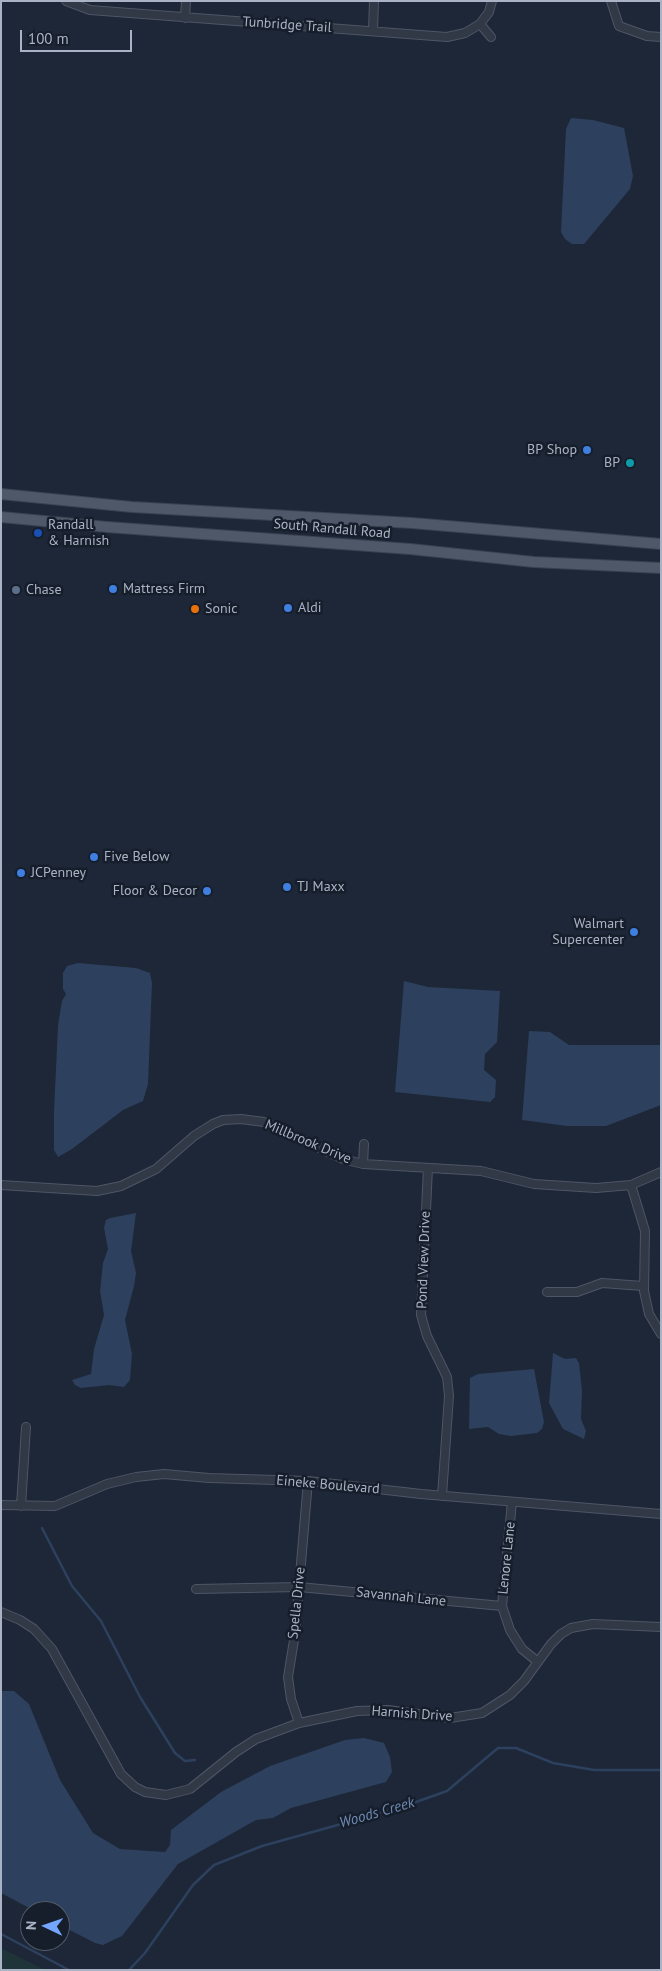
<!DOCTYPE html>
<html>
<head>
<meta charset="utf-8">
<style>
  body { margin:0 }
  #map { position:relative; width:662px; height:1971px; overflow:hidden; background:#1d2737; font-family:"PT Sans",sans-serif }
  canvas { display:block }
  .frame { position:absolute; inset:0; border:2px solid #aab3c5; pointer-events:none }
  .north { position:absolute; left:20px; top:1901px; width:50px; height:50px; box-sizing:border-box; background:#161e2b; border:1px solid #515a69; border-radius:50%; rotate:273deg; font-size:14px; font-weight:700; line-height:20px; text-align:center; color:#aab3c5 }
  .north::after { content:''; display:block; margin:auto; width:18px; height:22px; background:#75a6ff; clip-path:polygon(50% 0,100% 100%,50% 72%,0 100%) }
  .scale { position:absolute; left:20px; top:30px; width:112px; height:22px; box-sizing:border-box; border:2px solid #aab3c5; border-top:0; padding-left:6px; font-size:15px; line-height:18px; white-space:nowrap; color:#aab3c5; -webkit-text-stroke:4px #161e2b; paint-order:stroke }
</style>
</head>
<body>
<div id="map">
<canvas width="662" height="1971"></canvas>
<div class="frame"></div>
<div class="north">N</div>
<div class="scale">100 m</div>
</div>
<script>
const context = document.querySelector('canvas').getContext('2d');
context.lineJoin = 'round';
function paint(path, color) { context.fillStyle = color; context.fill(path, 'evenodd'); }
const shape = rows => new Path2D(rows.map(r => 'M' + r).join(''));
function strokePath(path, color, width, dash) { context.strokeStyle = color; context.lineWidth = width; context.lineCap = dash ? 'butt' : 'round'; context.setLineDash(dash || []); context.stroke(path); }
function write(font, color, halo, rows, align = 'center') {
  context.font = font + ' "PT Sans",sans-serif'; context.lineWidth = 5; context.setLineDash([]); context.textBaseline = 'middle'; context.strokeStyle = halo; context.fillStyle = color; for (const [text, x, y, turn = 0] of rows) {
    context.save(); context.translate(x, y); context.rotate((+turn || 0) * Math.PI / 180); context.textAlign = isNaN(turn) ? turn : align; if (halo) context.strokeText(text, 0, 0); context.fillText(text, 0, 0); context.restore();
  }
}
paint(shape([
  [1,1948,45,1970,1,1970]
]), '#1f3438');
paint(shape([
  [571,118,593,120,624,128,633,176,630,189,584,244,572,244,565,239,561,232,566,129],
  [78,963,136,968,150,973,152,983,148,1084,143,1101,123,1110,72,1149,58,1157,54,1150,54,1112,58,1025,62,1001,66,994,63,989,63,973,67,966],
  [404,981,428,987,500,991,497,1042,485,1054,484,1070,496,1080,495,1097,490,1102,395,1092],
  [529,1031,550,1032,569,1045,661,1045,661,1105,606,1126,567,1126,522,1120],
  [136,1213,131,1251,136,1273,134,1286,125,1320,132,1354,130,1380,124,1387,109,1385,81,1388,75,1385,72,1380,91,1374,94,1349,104,1315,100,1291,103,1263,108,1249,104,1228,106,1220,110,1218],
  [553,1353,565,1359,576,1358,579,1363,582,1391,581,1419,586,1431,584,1439,563,1429,549,1403],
  [534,1369,544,1422,542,1429,537,1433,511,1436,499,1434,488,1427,469,1429,470,1378,478,1374],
  [1,1691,14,1691,29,1704,60,1780,93,1833,120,1849,165,1852,170,1845,171,1830,221,1792,270,1766,345,1740,364,1738,384,1743,390,1757,392,1772,386,1782,291,1808,273,1818,256,1820,178,1864,122,1936,103,1945,95,1943,60,1925,60,1911,35,1911,1,1893]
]), '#2d405e');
strokePath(shape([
  [42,1528,72,1586,101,1621,140,1697,175,1753,185,1761,195,1760],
  [1,1934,69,1970],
  [129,1970,145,1953,193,1885,214,1865,262,1846,399,1808,447,1791,498,1748,516,1748,553,1763,594,1770,661,1770]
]), '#2d405e', 2.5);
const minor = shape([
  [66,1,90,10,447,37,465,33,480,24,489,12,492,1],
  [611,1,619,26,647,36,661,37],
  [185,18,186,1],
  [480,24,491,37],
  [373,31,374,1],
  [363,1164,364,1144],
  [428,1168,421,1315,427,1336,447,1377,449,1396,442,1496],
  [1,1185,97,1191,121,1186,156,1169,194,1136,213,1124,223,1120,241,1119,264,1122,343,1159,363,1164,481,1171,534,1184,596,1188,631,1185,661,1172],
  [631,1185,645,1231,644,1291,649,1314,661,1334],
  [547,1292,577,1292,602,1283,643,1286],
  [512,1502,502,1606,510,1630,522,1649,538,1662],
  [1,1505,55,1506,107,1484,136,1477,164,1474,209,1478,308,1481,421,1494,661,1514],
  [21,1506,26,1427],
  [196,1589,299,1587,502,1606],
  [1,1612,20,1620,34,1629,52,1649,121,1774,135,1787,145,1792,166,1795,190,1789,236,1752,256,1739,299,1723,357,1711,388,1710,450,1718,482,1713,510,1695,524,1681,551,1644,561,1634,571,1628,593,1624,661,1627],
  [299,1723,291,1699,288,1677,295,1634,308,1481]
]);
const major = shape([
  [1,494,132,507,412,523,661,544],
  [1,517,107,527,410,549,534,562,661,568]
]);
strokePath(minor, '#4e5666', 10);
strokePath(major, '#3a4251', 12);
strokePath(minor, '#313947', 8);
strokePath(major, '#4e5868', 10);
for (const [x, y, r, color] of [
  [587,450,5,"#3f7fe0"],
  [630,463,5,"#0f9aa8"],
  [38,533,5,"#1a4fb4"],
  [113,589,5,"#3f7fe0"],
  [16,590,5,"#5c6f8a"],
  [288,608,5,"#3f7fe0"],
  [195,609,5,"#e8710a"],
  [94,857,5,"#3f7fe0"],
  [21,873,5,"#3f7fe0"],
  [287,887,5,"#3f7fe0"],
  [207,891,5,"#3f7fe0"],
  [634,932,5,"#3f7fe0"]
]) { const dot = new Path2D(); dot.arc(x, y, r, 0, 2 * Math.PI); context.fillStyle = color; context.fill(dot); strokePath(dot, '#161e2b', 2); }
write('14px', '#aab3c5', '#161e2b', [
  ["Tunbridge Trail",287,25,4],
  ["South Randall Road",332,529,5],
  ["Millbrook Drive",308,1142,23],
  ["Pond View Drive",424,1260,-88],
  ["Eineke Boulevard",328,1485,5],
  ["Lenore Lane",507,1558,-84],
  ["Savannah Lane",401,1597,6],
  ["Spella Drive",297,1603,-84],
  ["Harnish Drive",412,1714,4]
]);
write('14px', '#aab3c5', '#161e2b', [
  ["BP Shop",577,450,"right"],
  ["BP",620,463,"right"],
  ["Randall",48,525],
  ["& Harnish",48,541],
  ["Mattress Firm",123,589],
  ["Chase",26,590],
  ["Aldi",298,608],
  ["Sonic",205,609],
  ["Five Below",104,857],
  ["JCPenney",31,873],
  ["TJ Maxx",297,887],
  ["Floor & Decor",197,891,"right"],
  ["Walmart",624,924,"right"],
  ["Supercenter",624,940,"right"]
], 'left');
write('italic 15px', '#6f89b1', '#161e2b', [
  ["Woods Creek",377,1813,-16]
]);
</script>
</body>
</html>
